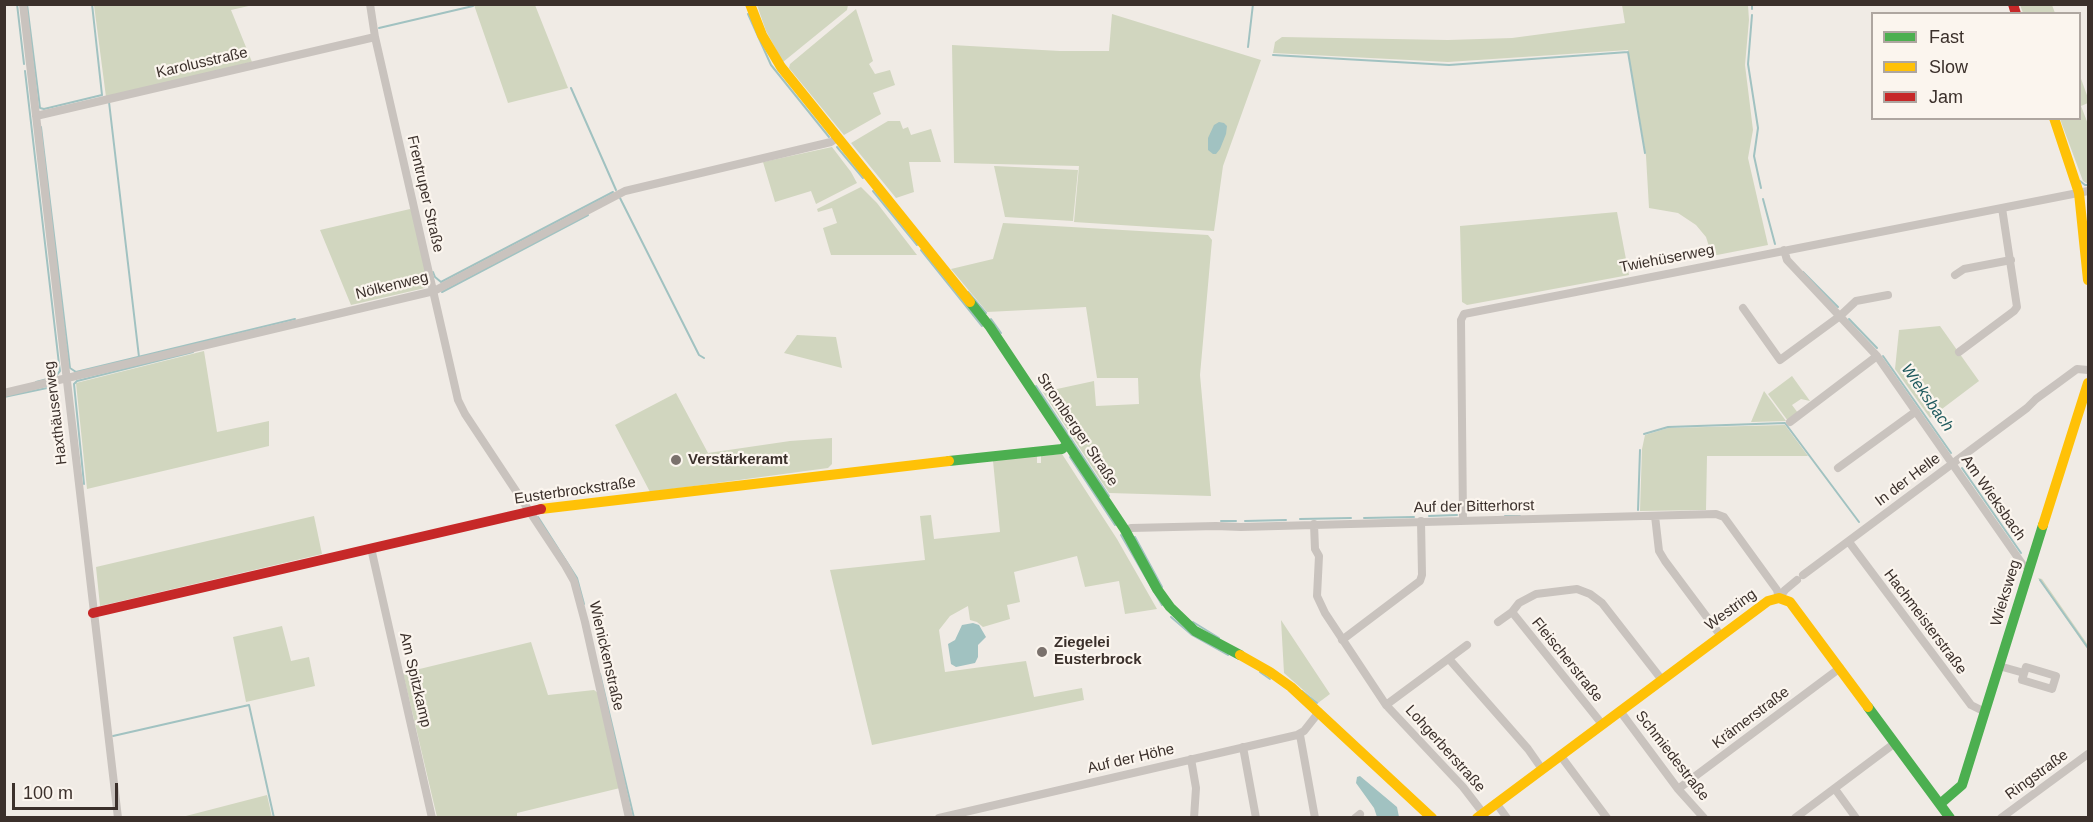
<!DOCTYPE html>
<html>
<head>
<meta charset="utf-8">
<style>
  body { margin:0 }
  #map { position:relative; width:2093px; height:822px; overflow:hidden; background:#f0ebe5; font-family:Helvetica,sans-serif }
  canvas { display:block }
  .frame { position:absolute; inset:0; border:6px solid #3b302b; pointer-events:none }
  .legend { position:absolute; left:1871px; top:12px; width:210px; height:108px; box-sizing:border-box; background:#fbf5ee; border:2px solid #aea6a0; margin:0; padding:8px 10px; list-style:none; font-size:18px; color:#3b302b }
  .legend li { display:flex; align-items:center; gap:12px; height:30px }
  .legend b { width:30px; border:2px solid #aea6a0 }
  .scale { position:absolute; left:12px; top:783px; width:106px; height:27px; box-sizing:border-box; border:3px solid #3b302b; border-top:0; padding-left:8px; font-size:18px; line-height:21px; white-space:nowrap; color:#3b302b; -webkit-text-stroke:4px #fbf5ee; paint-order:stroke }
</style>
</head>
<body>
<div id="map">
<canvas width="2093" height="822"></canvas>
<div class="frame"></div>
<ul class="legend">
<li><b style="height:8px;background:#4caf50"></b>Fast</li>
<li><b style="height:8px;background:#ffc107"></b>Slow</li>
<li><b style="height:8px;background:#c62828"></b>Jam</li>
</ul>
<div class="scale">100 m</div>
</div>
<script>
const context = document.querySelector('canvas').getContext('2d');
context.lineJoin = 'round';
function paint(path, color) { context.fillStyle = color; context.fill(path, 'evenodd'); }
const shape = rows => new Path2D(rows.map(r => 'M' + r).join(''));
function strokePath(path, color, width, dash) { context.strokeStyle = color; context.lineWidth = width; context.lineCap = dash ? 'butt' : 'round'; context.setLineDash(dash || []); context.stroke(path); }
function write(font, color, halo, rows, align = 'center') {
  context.font = font + ' Helvetica,sans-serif'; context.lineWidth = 4.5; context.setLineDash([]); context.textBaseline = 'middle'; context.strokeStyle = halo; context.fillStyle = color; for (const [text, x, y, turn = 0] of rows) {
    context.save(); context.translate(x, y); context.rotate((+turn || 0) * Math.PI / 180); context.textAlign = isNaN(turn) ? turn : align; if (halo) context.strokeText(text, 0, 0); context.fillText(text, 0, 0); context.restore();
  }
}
paint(shape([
  [94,5,253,5,231,10,252,62,106,97],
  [474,5,535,5,568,88,508,103],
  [757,5,848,5,847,10,783,62,766,31],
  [1622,5,1748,5,1749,20,1745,65,1753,130,1748,158,1768,245,1712,256,1706,237,1696,225,1678,213,1649,208,1646,156,1628,50,1448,62,1273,53,1275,42,1282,37,1448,40,1512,38,1625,23],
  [2020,5,2052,5,2055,13,2023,13],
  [856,9,873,61,869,64,875,74,890,70,895,85,873,93,881,114,844,135,789,68,790,64],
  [1112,14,1261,60,1223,166,1214,231,1074,222,1079,166,954,163,952,45,1060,51,1109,51],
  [2080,76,2088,98,2088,103,2081,106,2088,124,2088,184,2083,181,2060,119,2080,118],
  [888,121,900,121,903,129,908,127,911,135,931,129,941,162,909,162,914,192,896,198,851,143],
  [832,147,851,172,857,183,816,204,811,191,775,202,763,162],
  [994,166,1078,170,1073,221,1005,217],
  [861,187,877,203,917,255,831,255,823,228,837,223,832,208,818,212,817,209],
  [410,209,412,210,428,281,425,288,351,305,320,230],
  [1617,212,1629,275,1467,305,1462,302,1460,226],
  [1003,223,1208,235,1212,240,1200,375,1211,496,1109,493,1043,392,1094,381,1096,406,1139,404,1138,378,1097,378,1086,307,987,312,951,269,993,259],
  [1940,326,1979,381,1930,418,1895,369,1899,330],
  [797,335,836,337,842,368,784,353],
  [204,351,217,432,269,421,269,446,87,489,76,383],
  [1792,376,1810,401,1801,399,1792,405,1798,413,1788,421,1768,394],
  [1764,391,1786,421,1751,422],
  [676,393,708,453,790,441,832,438,832,464,828,468,650,492,615,425],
  [1785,425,1808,456,1707,456,1706,510,1640,511,1642,449,1645,435,1668,428],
  [1062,454,1117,539,1157,609,1125,614,1119,581,1085,587,1077,556,1014,572,1020,602,1007,605,1010,619,983,627,977,622,970,620,968,606,950,616,939,630,945,672,1026,661,1034,697,1082,688,1084,700,872,745,830,570,925,560,920,516,931,515,934,539,1000,532,993,461,1037,456,1037,463,1041,463,1041,456],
  [314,516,322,554,100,606,96,567],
  [2038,578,2042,579,2088,645,2088,650],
  [1281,620,1330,694,1318,703,1284,673],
  [282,626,291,661,309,657,315,686,246,702,233,637],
  [531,642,548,695,594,690,598,693,620,788,517,813,517,817,437,817,403,673],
  [267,795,272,817,182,817]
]), '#d1d6bf');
paint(shape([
  [1219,122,1224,123,1227,126,1226,134,1220,149,1216,154,1213,154,1208,150,1208,138,1214,125],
  [973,623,979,625,986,637,978,645,978,657,975,663,956,667,951,664,948,644,955,640,962,625],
  [1360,776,1397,807,1399,817,1377,817,1374,808,1356,783,1357,777]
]), '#a1c2c1');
strokePath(shape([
  [17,4,24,64],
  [27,4,40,108,44,109,102,95,92,4],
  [1752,4,1752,9],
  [748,14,771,65,829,137],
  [1752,15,1748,64,1758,128,1754,156,1761,188],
  [379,28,473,6],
  [1248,47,1253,4],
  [1628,52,1645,153],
  [1273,55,1449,65,1628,52],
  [25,71,59,364,60,371,55,377,36,382],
  [571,88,616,190],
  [109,102,139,357],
  [41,127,70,368,76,372,295,319],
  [837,147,863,178],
  [2080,181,2085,185,2088,185],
  [873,191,917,245],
  [620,198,699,355,704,358],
  [1763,199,1775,244],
  [921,250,982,326],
  [433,272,435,277,441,282,613,192],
  [1803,272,1838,307],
  [442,292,588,215],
  [968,292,986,313],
  [991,319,1001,333],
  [1849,319,1877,348],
  [1883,356,1951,453],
  [1036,386,1109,496],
  [4,397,47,388],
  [1644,434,1668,427,1785,423,1859,522],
  [1070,457,1115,525],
  [1962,468,2021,553],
  [84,484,74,384,77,381,193,352],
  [1638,510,1640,450],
  [1429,516,1457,515],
  [1505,516,1520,516],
  [538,517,577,578,584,604],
  [1364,518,1414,517],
  [1300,519,1351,518],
  [1221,521,1236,521],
  [1245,521,1286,520],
  [1121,535,1162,605],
  [1135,537,1162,587],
  [2040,580,2088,648],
  [1171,617,1192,635,1228,655],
  [1193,622,1219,638],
  [1260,672,1270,679],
  [600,674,634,818],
  [1302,691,1317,703],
  [113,736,249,705,274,818]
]), '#a1c2c1', 2);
strokePath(shape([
  [23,4,118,818],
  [370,4,375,37,458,400,465,414,565,565,574,581,585,622,629,818],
  [36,116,375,37],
  [1784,250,1787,260,1877,356,2023,565,2030,567],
  [1955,275,1964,269,2011,260],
  [1743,308,1780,360,1840,316,1856,301,1888,295],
  [1959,352,2014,311,2017,307,2002,208],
  [4,393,434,291,625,191,831,142,837,138],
  [1790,422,1877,356],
  [1838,468,1915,412],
  [1655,516,1659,551,1665,561,1721,636],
  [1463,521,1461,320,1464,314,2088,191],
  [1314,524,1315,549,1319,556,1317,596,1325,613,1386,705,1463,787,1483,813],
  [1125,530,1131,528,1216,526,1241,527,1716,514,1724,517,1777,590,1779,598],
  [1849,542,1971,705,1985,712],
  [371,548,432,818],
  [1803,575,2027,408,2036,399,2058,383,2077,369,2088,370],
  [1779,598,1785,590,1797,580],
  [1512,612,1602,724],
  [1498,622,1512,612,1519,603,1536,594,1577,589,1590,594,1602,603,1662,680],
  [1342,640,1420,581,1422,575,1421,521],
  [1449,659,1528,749,1542,769],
  [1999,666,2024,673],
  [2026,667,2056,676,2052,689,2022,680,2026,667],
  [1386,705,1467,645],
  [1620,711,1678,789,1704,818],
  [1300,735,1315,818],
  [1243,747,1256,818],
  [1560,755,1607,818],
  [1191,759,1196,788,1194,818],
  [1678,789,1840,668],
  [1835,789,1856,818],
  [1496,803,1507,818],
  [939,818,1297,735,1304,731,1319,712],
  [1355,818,1360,814],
  [1795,818,1895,743],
  [2001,818,2088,754]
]), '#c9c3be', 8);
strokePath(shape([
  [970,302,990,327,1125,530,1157,589,1170,607,1195,631,1240,655],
  [949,461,1062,449,1068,444],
  [1868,707,1950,818],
  [1940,804,1962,785,2043,525]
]), '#4caf50', 10);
strokePath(shape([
  [750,4,762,35,781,67,970,302],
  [2054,118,2079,193,2088,280],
  [541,509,949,461],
  [2043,525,2088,383],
  [1240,655,1270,672,1291,687,1432,818],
  [1477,818,1768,601,1779,598,1790,602,1868,707]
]), '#ffc107', 10);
strokePath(shape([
  [2013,4,2016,14],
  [93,613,541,509]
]), '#c62828', 10);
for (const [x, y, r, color] of [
  [676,460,6,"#7a716c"],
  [1042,652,6,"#7a716c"]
]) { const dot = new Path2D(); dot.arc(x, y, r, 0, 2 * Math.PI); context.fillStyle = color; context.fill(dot); strokePath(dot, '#fbf5ee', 2); }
write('15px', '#3b302b', '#fbf5ee', [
  ["Karolusstraße",202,63,-13],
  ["Frentruper Straße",425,194,77],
  ["Twiehüserweg",1667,259,-11],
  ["Nölkenweg",392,286,-14],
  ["Haxthäuserweg",56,413,-97],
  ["Stromberger Straße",1077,430,56],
  ["In der Helle",1908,480,-37],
  ["Eusterbrockstraße",575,491,-8],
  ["Am Wieksbach",1993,498,55],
  ["Auf der Bitterhorst",1474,507,-1],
  ["Wieksweg",2006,593,-73],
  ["Westring",1731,610,-36],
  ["Hachmeisterstraße",1925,622,53],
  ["Wienickenstraße",606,656,77],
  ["Fleischerstraße",1567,660,51],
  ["Am Spitzkamp",415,680,77],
  ["Krämerstraße",1751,718,-37],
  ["Lohgerberstraße",1445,749,48],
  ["Schmiedestraße",1672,756,52],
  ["Auf der Höhe",1131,759,-13],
  ["Ringstraße",2037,775,-36]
]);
write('bold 15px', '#3b302b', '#fbf5ee', [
  ["Verstärkeramt",688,460],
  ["Ziegelei",1054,643],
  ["Eusterbrock",1054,660]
], 'left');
write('italic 16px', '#1f5a5e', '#fbf5ee', [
  ["Wieksbach",1927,398,55]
]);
</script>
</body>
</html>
